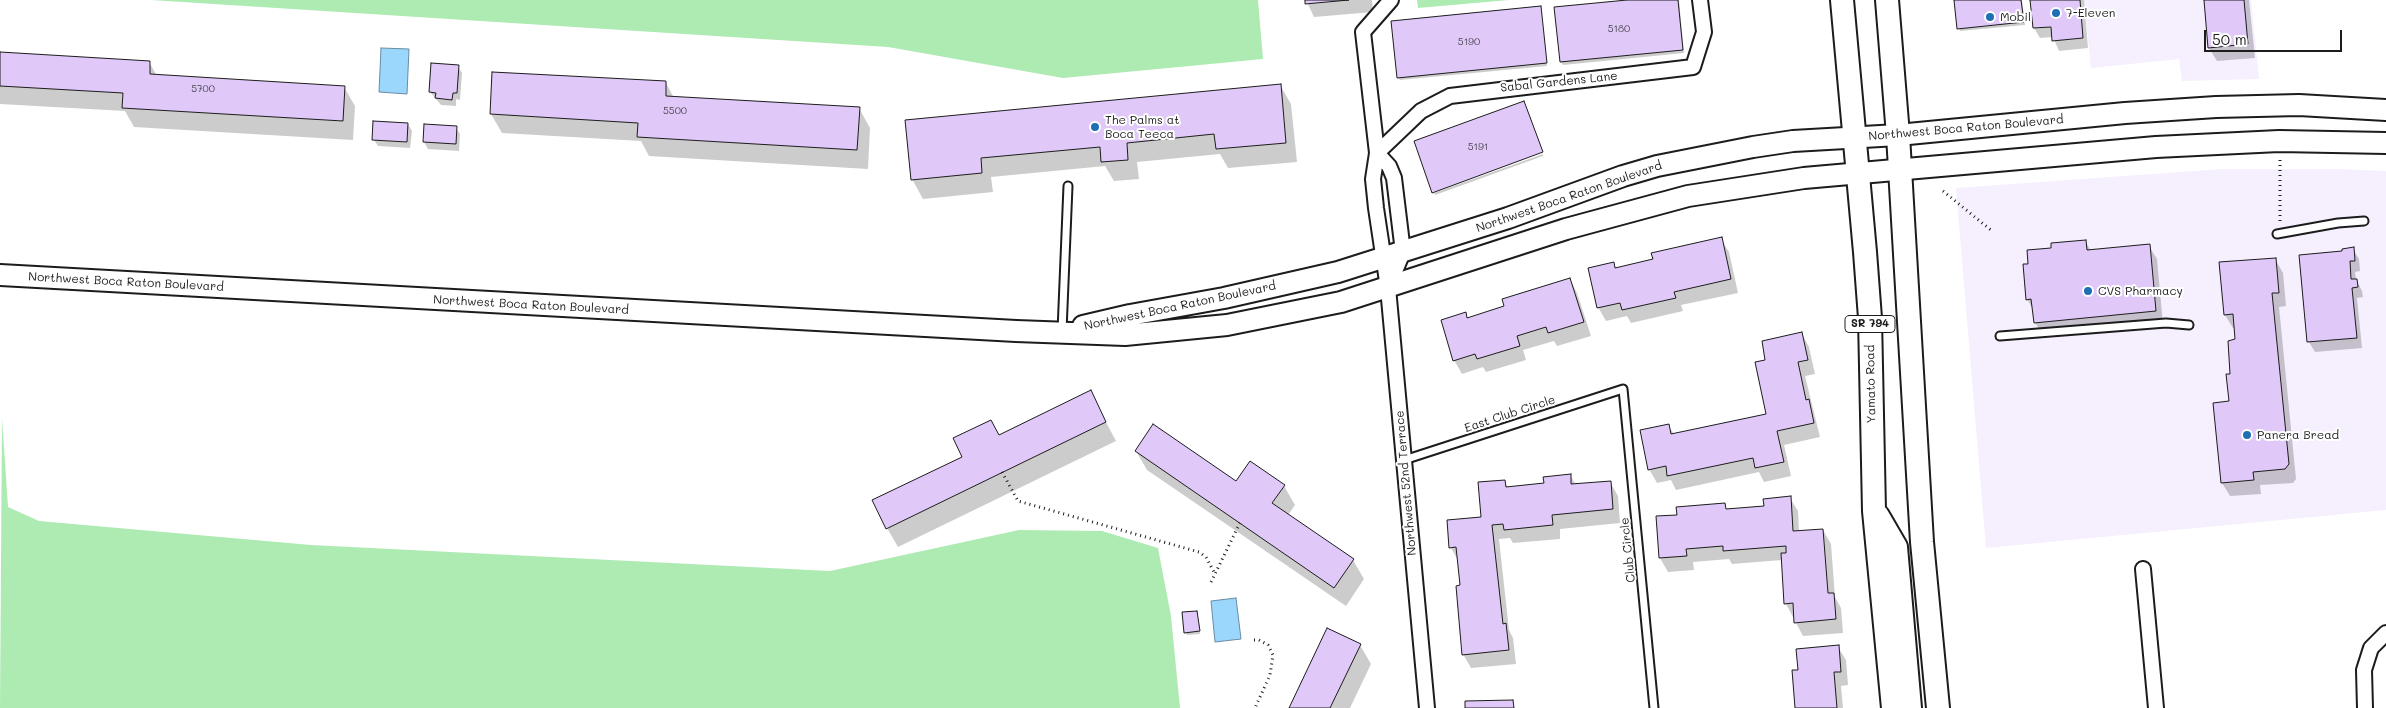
<!DOCTYPE html>
<html>
<head>
<meta charset="utf-8">
<style>
  body { margin:0 }
  #map { position:relative; width:2386px; height:708px; overflow:hidden; background:#fff; font-family:Mali,sans-serif }
  canvas { display:block }
  .scale { position:absolute; left:2204px; top:30px; width:138px; height:22px; box-sizing:border-box; border:2px solid #1c1c1c; border-top:0; padding-left:6px; font-size:15px; line-height:18px; white-space:nowrap; color:#1c1c1c; -webkit-text-stroke:4px #fff; paint-order:stroke }
</style>
</head>
<body>
<div id="map">
<canvas width="2386" height="708"></canvas>
<div class="scale">50 m</div>
</div>
<script>
const context = document.querySelector('canvas').getContext('2d');
context.lineJoin = 'round';
function paint(path, color) { context.fillStyle = color; context.fill(path, 'evenodd'); }
const shape = rows => new Path2D(rows.map(r => 'M' + r).join(''));
function strokePath(path, color, width, dash) { context.strokeStyle = color; context.lineWidth = width; context.lineCap = dash ? 'butt' : 'round'; context.setLineDash(dash || []); context.stroke(path); }
function write(font, color, halo, rows, align = 'center') {
  context.font = font + ' Mali,sans-serif'; context.lineWidth = 4; context.setLineDash([]); context.textBaseline = 'middle'; context.strokeStyle = halo; context.fillStyle = color; for (const [text, x, y, turn = 0] of rows) {
    context.save(); context.translate(x, y); context.rotate((+turn || 0) * Math.PI / 180); context.textAlign = isNaN(turn) ? turn : align; if (halo) context.strokeText(text, 0, 0); context.fillText(text, 0, 0); context.restore();
  }
}
paint(shape([
  [2084,0,2251,0,2259,79,2182,81,2179,59,2091,68],
  [2223,169,2339,169,2386,171,2386,510,1986,548,1956,188]
]), '#f6effd');
paint(shape([
  [151,0,1258,0,1263,59,1063,78,888,47],
  [1417,0,1509,0,1418,8],
  [2,418,8,507,39,521,311,545,830,571,1019,530,1102,531,1158,548,1171,616,1180,708,0,708]
]), '#adebb3');
const water = shape([
  [381,48,409,49,407,94,379,92,381,48],
  [1236,598,1241,639,1215,642,1211,601,1236,598]
]);
paint(water, '#9bd7fc');
strokePath(water, '#688ca2', 1);
paint(shape([
  [1306,0,1372,0,1373,12,1314,17],
  [1640,0,1679,0,1684,53,1563,65,1561,62],
  [1955,0,2022,0,2025,25,1960,31],
  [2032,0,2084,0,2088,48,2059,51,2053,37,2040,38,2034,28],
  [2205,0,2249,0,2255,58,2217,61,2209,48],
  [1540,7,1547,66,1400,80,1398,77],
  [0,53,149,62,157,76,344,87,355,106,353,140,134,127,125,111,0,104],
  [458,67,462,73,460,100,456,99,456,106,441,105,430,92],
  [494,73,666,83,674,98,859,108,870,128,868,169,649,156,641,141,502,133,491,114],
  [1280,85,1291,104,1297,162,1228,168,1220,154,1137,162,1139,179,1114,181,1105,166,991,177,993,192,923,199,912,179,907,121],
  [408,124,412,131,410,148,378,146,374,140],
  [456,128,460,134,459,151,428,149,424,142],
  [1543,154,1543,156,1435,195,1434,193],
  [1721,239,1729,252,1738,293,1681,305,1683,311,1631,323,1627,316,1606,321,1598,307,1613,263,1616,269,1654,260],
  [2085,241,2091,251,2149,246,2157,259,2163,325,2043,336,2035,322,2034,311,2027,299,2029,265,2052,249],
  [2353,249,2359,259,2360,271,2355,272,2356,279,2362,291,2363,297,2357,298,2362,348,2315,352,2309,342,2343,252],
  [2275,259,2283,273,2286,306,2279,307,2296,479,2293,483,2260,485,2261,494,2230,496,2222,483,2231,402,2231,375,2237,340,2235,328,2233,328,2225,315],
  [1570,279,1577,293,1591,336,1557,346,1554,341,1523,350,1526,360,1486,372,1483,367,1462,374,1454,360,1465,314,1468,319,1506,307],
  [1802,334,1809,347,1815,374,1805,376,1820,437,1784,445,1791,476,1764,482,1759,472,1676,490,1671,480,1657,483,1649,469,1668,425,1674,434,1767,414,1767,361],
  [1090,392,1116,441,898,547,887,528,964,457,999,436],
  [1136,451,1237,483,1284,486,1295,505,1288,515,1353,560,1364,579,1346,606,1147,470],
  [1570,475,1576,485,1610,482,1618,496,1620,523,1560,529,1560,539,1513,543,1510,538,1499,539,1509,630,1513,638,1516,664,1471,668,1463,654,1459,562,1451,548,1483,518,1504,481,1508,488,1545,484],
  [1790,498,1798,511,1799,532,1823,530,1831,544,1835,597,1841,608,1843,633,1803,636,1786,604,1782,560,1732,564,1729,559,1693,562,1694,570,1668,572,1660,558,1657,517,1678,516,1724,505,1728,510,1765,507],
  [1196,612,1200,634,1187,635,1185,632],
  [1360,645,1371,664,1350,708,1290,708],
  [1838,647,1846,660,1848,685,1841,686,1843,708,1796,708,1799,671]
]), '#0003');
const building = shape([
  [1305,0,1349,0,1305,4,1305,0],
  [1627,0,1678,0,1683,50,1560,62,1554,7,1627,0],
  [1954,0,2021,0,2024,22,1957,29,1954,0],
  [2030,0,2080,0,2083,38,2052,41,2051,27,2033,28,2030,0],
  [2204,0,2244,0,2248,44,2208,48,2204,0],
  [1541,6,1547,63,1397,78,1391,21,1541,6],
  [0,52,150,61,150,74,345,86,343,121,122,108,123,93,0,86,0,52],
  [431,63,459,65,457,93,453,93,452,100,435,98,436,93,429,92,431,63],
  [492,72,666,81,666,96,860,107,857,150,637,137,638,123,490,114,492,72],
  [1281,84,1286,143,1216,149,1214,134,1127,143,1128,160,1101,162,1100,147,981,158,982,173,911,180,905,120,1281,84],
  [1524,101,1543,152,1432,193,1414,141,1524,101],
  [373,121,408,123,407,142,372,140,373,121],
  [424,124,457,126,456,144,423,142,424,124],
  [1722,237,1731,279,1674,292,1676,298,1622,310,1620,303,1597,308,1588,268,1614,262,1615,268,1653,259,1651,253,1722,237],
  [2086,240,2087,250,2150,244,2156,311,2034,323,2031,299,2026,300,2023,264,2028,264,2027,250,2051,248,2051,243,2086,240],
  [2354,247,2355,261,2350,261,2351,279,2357,279,2358,287,2352,288,2357,338,2307,342,2299,255,2342,251,2342,249,2354,247],
  [2276,258,2279,293,2272,293,2289,464,2285,469,2253,472,2254,480,2221,483,2213,403,2229,401,2226,374,2230,374,2228,341,2235,339,2233,314,2224,315,2219,262,2276,258],
  [1570,278,1584,322,1548,333,1546,327,1517,336,1520,346,1477,359,1475,354,1453,361,1441,320,1466,312,1467,318,1504,306,1502,299,1570,278],
  [1802,332,1808,360,1798,362,1806,400,1809,399,1814,423,1777,431,1784,462,1755,468,1753,458,1667,476,1666,466,1648,470,1640,430,1669,424,1671,434,1766,414,1755,362,1765,360,1762,341,1802,332],
  [1091,390,1106,422,886,529,872,500,962,457,953,438,991,420,999,435,1091,390],
  [1153,424,1236,481,1250,461,1285,485,1272,503,1354,559,1334,588,1135,451,1153,424],
  [1571,474,1571,484,1611,481,1613,509,1552,515,1553,525,1504,530,1503,524,1492,525,1503,624,1506,623,1509,650,1462,655,1456,586,1460,585,1456,547,1449,548,1447,520,1481,517,1478,482,1505,480,1506,487,1544,483,1543,477,1571,474],
  [1791,496,1793,531,1823,529,1828,593,1834,593,1836,619,1794,623,1793,603,1784,604,1781,553,1786,553,1786,546,1723,551,1723,546,1686,549,1687,556,1659,558,1656,516,1677,515,1676,507,1725,503,1726,509,1764,506,1763,499,1791,496],
  [1197,611,1200,631,1184,633,1182,612,1197,611],
  [1327,628,1361,644,1330,708,1289,708,1327,628],
  [1839,645,1841,672,1834,672,1837,708,1795,708,1792,670,1798,670,1796,649,1839,645],
  [1513,700,1514,708,1465,708,1465,701,1513,700]
]);
paint(building, '#e0c9f9');
strokePath(building, '#1c1c1c', 1);
const lane = shape([
  [2277,234,2338,223,2364,221],
  [1062,331,1068,186],
  [2000,336,2166,323,2189,325],
  [1404,460,1623,389,1654,708]
]);
const street = shape([
  [1377,153,1363,32,1391,0],
  [1377,153,1389,166,1394,178,1403,252,1388,288],
  [2143,569,2156,708],
  [1427,708,1388,288,1376,208,1373,179,1377,153,1421,111,1450,96,1693,67,1704,32,1700,0],
  [2365,708,2364,670,2371,648,2386,633]
]);
const secondary = shape([
  [0,275,1016,331,1125,335,1227,325,1341,302,1566,229,1688,196,1804,178,2156,147,2279,141,2386,143],
  [1083,326,1130,315,1224,298,1338,272,1508,218,1623,176,1657,166,1753,147,1793,141,1898,135,2125,113,2216,107,2299,105,2386,110]
]);
const primary = shape([
  [1842,0,1865,252,1870,318,1874,511,1893,708],
  [1887,0,1898,135,1922,542,1938,708],
  [1878,516,1896,547,1910,708]
]);
strokePath(lane, '#1c1c1c', 11);
strokePath(street, '#1c1c1c', 18);
strokePath(secondary, '#1c1c1c', 24);
strokePath(primary, '#1c1c1c', 26);
strokePath(shape([
  [1943,191,1992,231],
  [2280,221,2280,160],
  [1002,472,1018,501,1199,552,1206,557,1215,574],
  [1211,582,1240,523],
  [1254,640,1259,640,1268,645,1273,655,1270,675,1255,708]
]), '#1c1c1c', 3, [1, 4]);
strokePath(lane, '#fff', 7);
strokePath(street, '#fff', 14);
strokePath(secondary, '#fff', 20);
strokePath(primary, '#fff', 22);
for (const [x, y, r, color] of [
  [2056,13,5,"#1f6fb2"],
  [1990,17,5,"#1f6fb2"],
  [1095,127,5,"#1f6fb2"],
  [2088,291,5,"#1f6fb2"],
  [2247,435,5,"#1f6fb2"]
]) { const dot = new Path2D(); dot.arc(x, y, r, 0, 2 * Math.PI); context.fillStyle = color; context.fill(dot); strokePath(dot, '#fff', 2); }
write('10px', '#4d4753', null, [
  ["5180",1619,29],
  ["5190",1469,42],
  ["5700",203,89],
  ["5500",675,111],
  ["5191",1478,147]
]);
for (const [x, y, w] of [
  [1870,324,50]
]) { const box = new Path2D(); box.roundRect(x - w / 2, y - 8.5, w, 17, 4); context.fillStyle = '#fff'; context.fill(box); strokePath(box, '#1c1c1c', 1); }
write('bold 11px', '#1c1c1c', null, [
  ["SR 794",1870,324]
]);
write('12px', '#1c1c1c', '#fff', [
  ["7-Eleven",2066,13],
  ["Mobil",2000,17],
  ["The Palms at",1105,120],
  ["Boca Teeca",1105,134],
  ["CVS Pharmacy",2098,291],
  ["Panera Bread",2257,435]
], 'left');
write('12px', '#1c1c1c', '#fff', [
  ["Sabal Gardens Lane",1559,82,-6],
  ["Northwest Boca Raton Boulevard",1966,128,-5],
  ["Northwest Boca Raton Boulevard",1569,197,-19],
  ["Northwest Boca Raton Boulevard",126,282,3],
  ["Northwest Boca Raton Boulevard",531,305,3],
  ["Northwest Boca Raton Boulevard",1180,306,-12],
  ["Yamato Road",1871,384,-91],
  ["East Club Circle",1510,414,-18],
  ["Northwest 52nd Terrace",1406,483,-95],
  ["Club Circle",1628,550,-96]
]);
</script>
</body>
</html>
